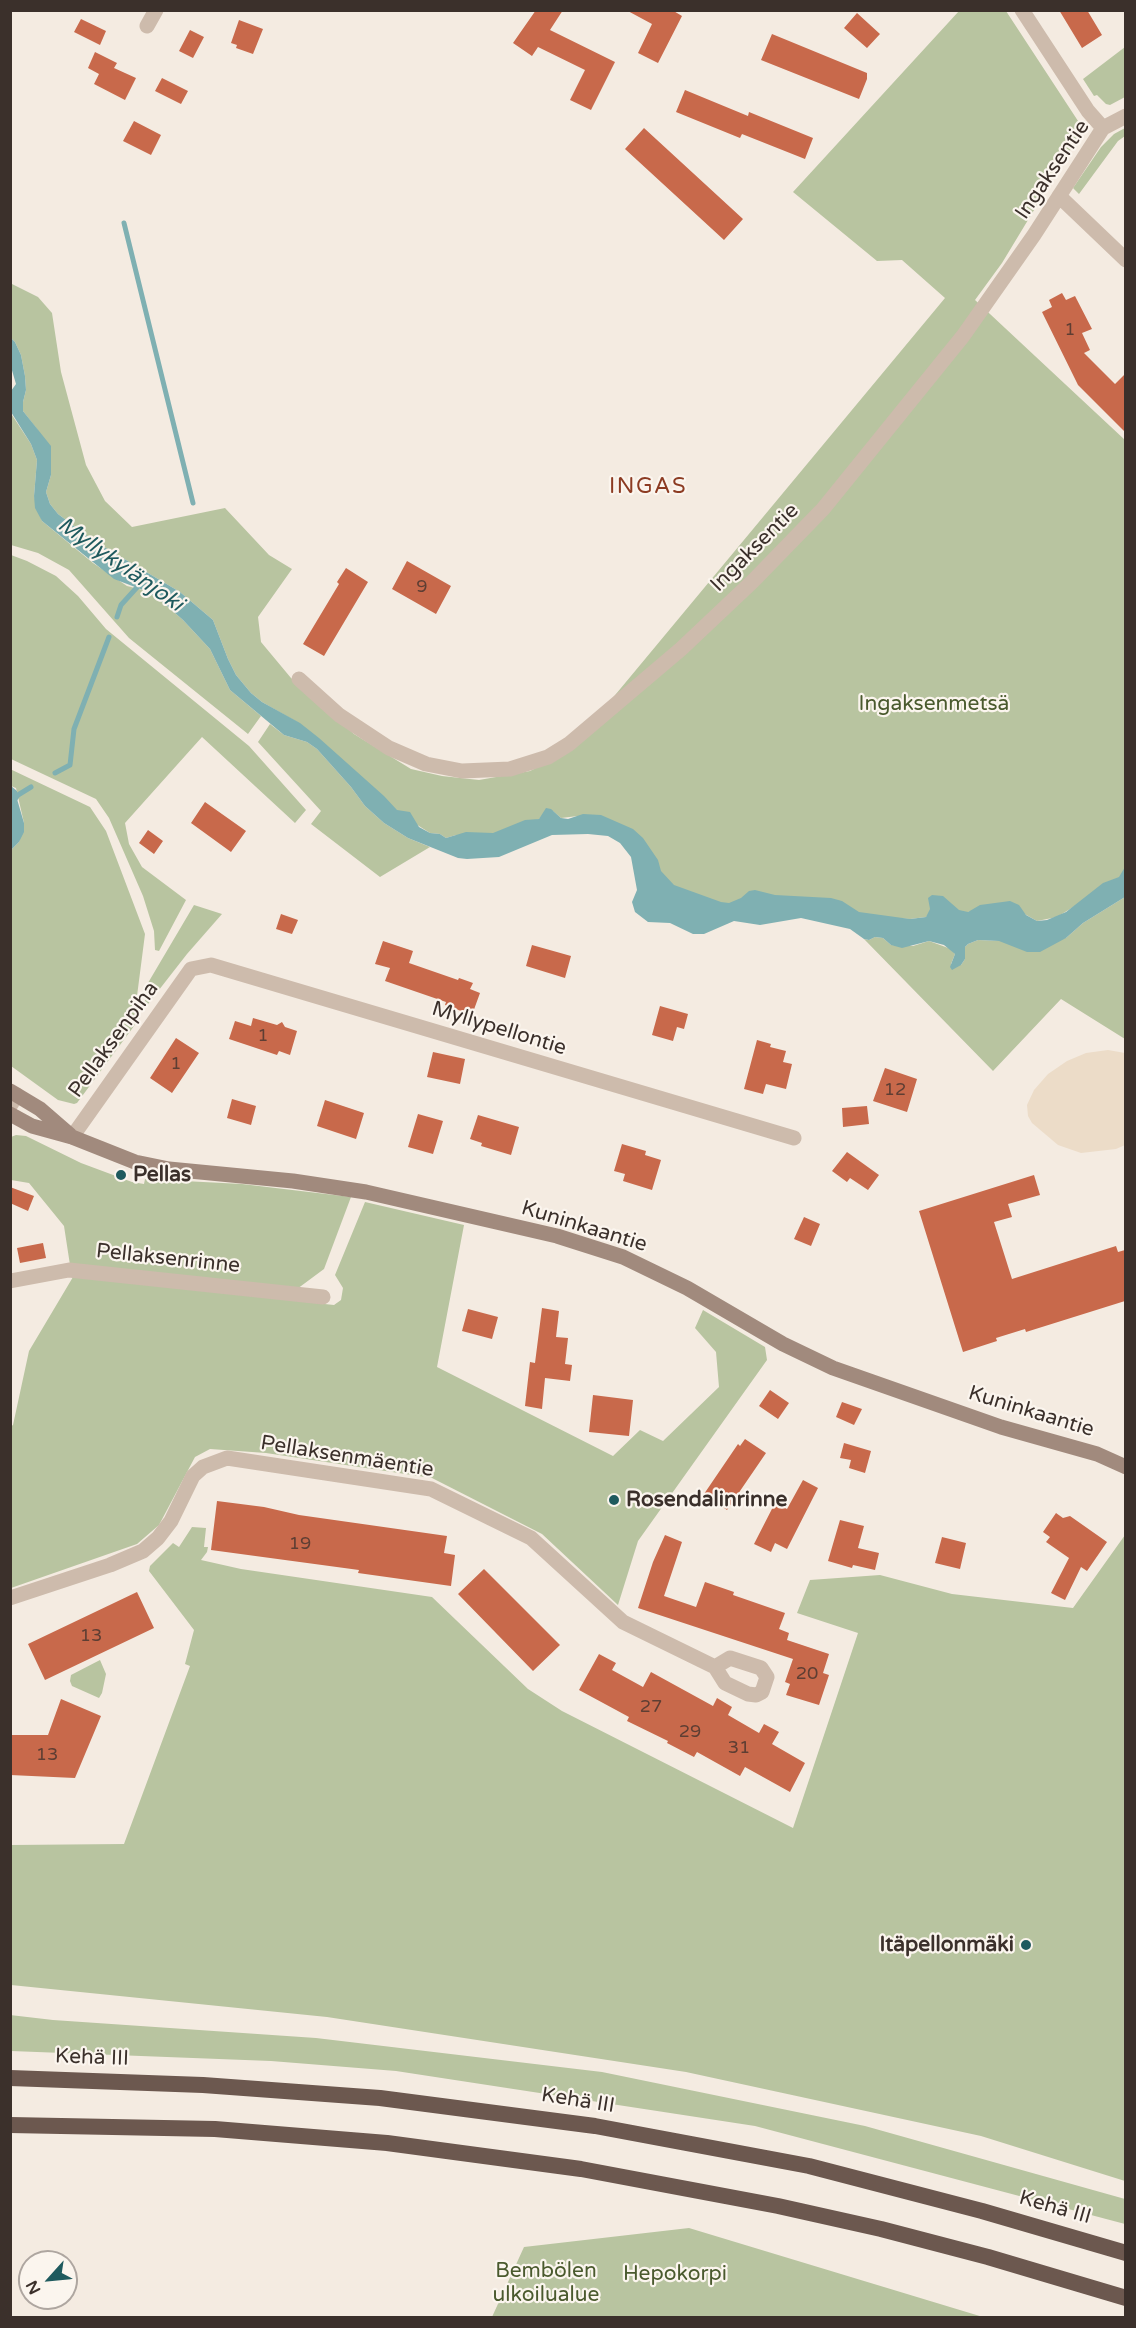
<!DOCTYPE html>
<html>
<head>
<meta charset="utf-8">
<style>
  body { margin:0 }
  #map { position:relative; width:1136px; height:2328px; overflow:hidden; background:#f4ebe1; font-family:"Varela Round",sans-serif }
  canvas { display:block }
  .frame { position:absolute; inset:0; border:12px solid #3b302b; pointer-events:none }
  .north { position:absolute; left:18px; top:2250px; width:60px; height:60px; box-sizing:border-box; background:#fbf5ee; border:2px solid #aea6a0; border-radius:50%; rotate:243deg; font-size:16px; font-weight:700; line-height:24px; text-align:center; color:#3b302b }
  .north::after { content:''; display:block; margin:auto; width:21px; height:27px; background:#1f5a5e; clip-path:polygon(50% 0,100% 100%,50% 72%,0 100%) }
</style>
</head>
<body>
<div id="map">
<canvas width="1136" height="2328"></canvas>
<div class="frame"></div>
<div class="north">N</div>
</div>
<script>
const context = document.querySelector('canvas').getContext('2d');
context.lineJoin = 'round';
function paint(path, color) { context.fillStyle = color; context.fill(path, 'evenodd'); }
const shape = rows => new Path2D(rows.map(r => 'M' + r).join(''));
function strokePath(path, color, width, dash) { context.strokeStyle = color; context.lineWidth = width; context.lineCap = dash ? 'butt' : 'round'; context.setLineDash(dash || []); context.stroke(path); }
function write(font, color, halo, rows, align = 'center') {
  context.font = font + ' "Varela Round",sans-serif'; context.lineWidth = 4.5; context.setLineDash([]); context.textBaseline = 'middle'; context.strokeStyle = halo; context.fillStyle = color; for (const [text, x, y, turn = 0] of rows) {
    context.save(); context.translate(x, y); context.rotate((+turn || 0) * Math.PI / 180); context.textAlign = isNaN(turn) ? turn : align; if (halo) context.strokeText(text, 0, 0); context.fillText(text, 0, 0); context.restore();
  }
}
paint(shape([
  [959,11,1006,11,1080,124,1077,139,1002,263,975,300,1125,440,1125,875,1057,917,1037,921,1005,903,968,912,931,913,926,917,910,919,735,908,670,889,638,839,578,816,561,818,553,811,539,819,493,834,456,835,446,838,440,834,430,833,400,814,297,722,262,702,251,693,236,675,228,659,213,620,180,592,94,541,58,514,50,504,46,492,51,475,37,429,23,411,23,402,26,390,25,376,21,355,15,342,11,338,10,283,38,297,52,313,61,372,86,465,105,501,132,527,225,508,269,555,292,569,258,617,261,642,291,678,354,734,411,769,442,776,479,780,530,771,573,749,606,706,945,298,902,260,877,261,793,192],
  [1125,47,1125,97,1110,105,1106,104,1097,95,1094,96,1083,79],
  [1125,128,1125,136,1118,141,1079,194,1073,188,1101,147,1114,134],
  [10,412,31,444,37,460,34,496,42,521,93,563,127,586,143,590,159,599,183,620,210,649,230,690,261,716,248,734,129,638,69,570,38,553,11,545],
  [11,555,27,561,56,576,78,596,106,629,249,746,306,810,295,823,202,737,125,823,129,844,142,867,186,900,159,951,155,950,154,931,143,896,109,818,96,799,11,759],
  [270,724,284,735,307,742,317,749,351,787,365,806,384,823,408,838,430,847,380,877,311,824,321,811,258,742],
  [10,769,90,807,106,831,145,934,137,996,140,1018,77,1103,74,1104,58,1100,11,1066,11,850,19,842,24,823,16,788,11,786],
  [1125,897,1125,1039,1061,999,993,1071,864,939,869,940,875,937,883,938,891,945,913,946,929,941,951,949,955,954,951,964,961,965,965,959,965,947,968,944,978,940,999,941,1066,938,1083,923],
  [194,905,222,914,187,954,148,1004,145,1004,145,988],
  [16,1135,26,1136,81,1163,132,1182,144,1184,145,1179,242,1184,351,1197,324,1269,297,1289,70,1265,64,1226,29,1183,11,1180,11,1137],
  [365,1202,464,1225,437,1367,613,1456,640,1430,663,1441,719,1387,716,1352,695,1328,703,1310,765,1347,767,1360,638,1541,618,1605,542,1534,432,1478,266,1453,210,1449,195,1457,159,1525,137,1544,11,1588,10,1427,13,1425,29,1351,73,1277,334,1305,341,1300,343,1288,335,1275],
  [192,1527,206,1528,204,1547,208,1547,207,1552,201,1560,241,1569,432,1597,528,1689,562,1711,793,1828,858,1633,797,1613,810,1580,880,1575,952,1594,1073,1608,1125,1535,1125,2181,981,2136,686,2072,327,2017,11,1985,11,1845,124,1844,190,1666,185,1664,194,1630,149,1571,150,1566,173,1543,179,1547],
  [100,1660,106,1674,102,1693,99,1698,72,1686,70,1681,71,1675],
  [10,2015,53,2020,316,2038,602,2072,865,2126,1125,2199,1125,2224,755,2126,396,2071,271,2061,11,2051],
  [689,2228,983,2317,492,2317,524,2247]
]), '#b8c4a0');
paint(shape([
  [1108,1050,1125,1053,1125,1145,1116,1149,1081,1153,1058,1145,1032,1123,1028,1116,1027,1105,1034,1090,1048,1074,1067,1061,1086,1053]
]), '#ecdcc8');
paint(shape([
  [11,338,15,342,21,355,25,376,26,390,23,402,23,411,51,446,51,475,46,492,50,504,58,514,94,541,180,592,213,620,228,659,236,675,251,693,262,702,300,723,319,738,384,796,397,810,410,812,419,827,430,833,440,834,446,838,466,832,493,833,525,820,539,819,546,808,551,809,561,818,568,819,583,814,601,815,633,829,643,838,658,860,661,871,674,885,721,902,729,903,741,898,749,891,755,890,775,895,831,898,842,901,859,912,910,919,926,917,930,909,928,898,932,895,943,896,959,910,968,912,980,905,1010,901,1019,905,1026,915,1037,921,1047,920,1066,912,1103,883,1119,877,1125,867,1125,897,1083,923,1066,938,1040,952,1027,952,999,941,978,940,968,944,965,947,965,959,961,965,952,970,950,967,955,954,944,945,929,941,902,948,891,945,883,938,875,937,869,940,864,939,850,929,801,918,760,925,734,921,704,934,693,934,670,923,648,922,635,912,632,902,637,890,631,857,620,843,608,836,588,834,552,835,499,857,467,859,458,858,408,838,384,823,365,806,351,787,317,749,307,742,284,735,230,690,210,649,183,620,159,599,143,590,114,579,42,521,35,508,34,496,37,460,31,444,11,412,11,391,16,384,11,367],
  [11,786,17,791,17,799,24,823,24,832,19,842,11,850]
]), '#7fb0b2');
strokePath(shape([
  [124,223,193,503],
  [117,617,121,605,140,584],
  [55,773,70,765,74,729,109,637],
  [10,806,18,795,31,787]
]), '#7fb0b2', 5);
paint(shape([
  [536,10,563,10,550,30,615,62,591,110,570,100,585,70,538,47,532,56,513,43],
  [626,10,672,10,682,16,658,63,638,53,652,24],
  [1059,10,1087,10,1102,35,1082,48],
  [857,13,880,34,867,48,844,28],
  [81,19,106,31,100,45,74,32],
  [239,20,263,29,253,54,236,48,237,45,231,43],
  [190,30,204,37,193,58,179,51],
  [772,34,867,73,867,79,859,99,761,60],
  [95,52,117,63,114,68,136,78,125,100,94,84,99,74,88,68],
  [162,78,188,91,181,104,155,91],
  [685,90,748,116,749,112,813,138,805,159,742,134,740,138,676,112],
  [134,121,161,135,151,155,123,141],
  [644,128,743,219,724,240,625,149],
  [1062,293,1066,300,1075,296,1092,329,1082,333,1090,350,1084,353,1115,384,1125,374,1125,432,1078,385,1042,312,1052,307,1049,300],
  [407,561,451,586,436,614,392,589],
  [346,568,368,582,324,656,303,644,339,584,337,582],
  [205,802,246,831,231,852,191,823],
  [148,830,163,841,154,854,139,843],
  [281,914,298,920,292,934,276,929],
  [383,941,413,951,409,963,458,980,459,978,473,983,470,989,480,993,472,1015,445,1005,446,1002,385,981,390,968,375,964],
  [532,945,571,956,565,978,526,966],
  [660,1006,688,1014,684,1029,677,1027,673,1041,652,1035],
  [253,1018,277,1025,282,1022,285,1027,297,1031,290,1055,279,1051,277,1055,229,1039,235,1021,251,1026],
  [176,1038,199,1053,172,1093,150,1078],
  [757,1040,771,1044,770,1047,786,1051,783,1062,792,1064,786,1089,766,1084,763,1094,744,1089],
  [433,1052,465,1059,460,1084,427,1077],
  [885,1068,917,1079,907,1112,873,1101],
  [232,1099,256,1106,251,1125,227,1118],
  [325,1100,364,1113,356,1139,317,1126],
  [867,1106,869,1124,843,1127,842,1108],
  [418,1114,443,1121,433,1154,408,1147],
  [478,1115,519,1127,511,1155,481,1146,482,1143,470,1139],
  [622,1144,646,1151,645,1155,661,1160,652,1190,623,1181,625,1174,614,1171],
  [847,1152,879,1175,868,1190,850,1178,847,1182,832,1171],
  [1034,1175,1040,1195,1008,1204,1012,1217,994,1222,1012,1279,1116,1246,1118,1252,1125,1250,1125,1301,1026,1332,1025,1329,996,1338,997,1341,963,1352,919,1211],
  [10,1187,34,1196,28,1211,10,1203],
  [804,1217,820,1224,811,1246,794,1239],
  [43,1243,46,1258,20,1263,17,1248],
  [542,1308,559,1311,556,1337,568,1338,565,1364,572,1365,570,1381,545,1378,542,1409,525,1406,530,1362,535,1363],
  [468,1309,498,1317,492,1339,462,1331],
  [770,1390,789,1403,778,1419,759,1406],
  [593,1395,633,1400,629,1436,589,1432],
  [842,1402,862,1409,854,1425,836,1417],
  [745,1439,766,1453,727,1510,704,1494,738,1444,740,1446],
  [844,1443,871,1451,865,1473,849,1468,851,1460,840,1458],
  [803,1480,818,1488,787,1549,775,1543,771,1552,754,1544,775,1503,787,1509],
  [217,1501,264,1507,299,1515,447,1536,444,1553,455,1555,451,1586,358,1573,359,1570,211,1550],
  [1056,1513,1063,1518,1070,1516,1107,1542,1087,1571,1081,1567,1065,1600,1051,1593,1069,1558,1046,1542,1050,1537,1043,1532],
  [840,1520,864,1526,858,1548,879,1553,875,1570,853,1565,852,1568,828,1561],
  [665,1535,682,1542,664,1596,696,1607,705,1582,734,1592,733,1595,785,1613,779,1629,789,1633,787,1640,829,1654,823,1673,829,1675,819,1705,786,1695,790,1684,785,1682,793,1659,638,1608,653,1562],
  [942,1537,966,1543,960,1569,935,1563],
  [484,1569,560,1645,533,1671,458,1594],
  [137,1592,154,1628,45,1680,28,1644],
  [599,1654,616,1663,612,1670,643,1687,651,1672,713,1706,717,1698,732,1707,728,1715,759,1733,764,1724,779,1732,772,1744,805,1763,790,1792,745,1767,740,1776,697,1752,694,1757,667,1743,668,1741,627,1721,629,1717,579,1690],
  [61,1699,101,1716,75,1778,10,1775,10,1735,48,1735]
]), '#c8694b');
strokePath(shape([
  [1022,10,1088,111,1103,128],
  [147,26,156,10],
  [1059,196,1126,260],
  [299,679,339,715,389,748,426,764,462,771,510,769,548,757,569,744,681,649,753,581,823,509,963,336,1034,235,1103,128,1126,116],
  [10,1106,17,1095],
  [72,1137,191,969,211,965,794,1138],
  [10,1281,69,1270,323,1297],
  [10,1598,110,1565,143,1551,158,1538,171,1521,193,1476,203,1467,227,1458,431,1489,531,1538,623,1622,715,1667,725,1683,748,1694,756,1695,762,1692,767,1677,761,1668,730,1658,715,1667]
]), '#cdbbac', 15);
strokePath(shape([
  [10,1091,40,1109,70,1135],
  [10,1114,32,1126,72,1137,135,1162,169,1169,293,1181,366,1192,557,1236,623,1257,687,1288,783,1344,833,1368,1001,1427,1097,1454,1126,1467]
]), '#a18a7d', 15);
strokePath(shape([
  [10,2078,203,2085,380,2098,595,2126,809,2166,982,2211,1126,2253],
  [10,2125,215,2129,387,2143,581,2169,778,2206,881,2229,988,2257,1126,2298]
]), '#6c584f', 16);
for (const [x, y, r, color] of [
  [121,1175,6,"#1f5a5e"],
  [614,1500,6,"#1f5a5e"],
  [1026,1945,6,"#1f5a5e"]
]) { const dot = new Path2D(); dot.arc(x, y, r, 0, 2 * Math.PI); context.fillStyle = color; context.fill(dot); strokePath(dot, '#fbf5ee', 2); }
write('18px', '#5e3e33', null, [
  ["1",1070,330],
  ["9",422,587],
  ["1",263,1036],
  ["1",176,1064],
  ["12",895,1090],
  ["19",300,1544],
  ["13",91,1636],
  ["20",807,1674],
  ["27",651,1707],
  ["29",690,1732],
  ["31",739,1748],
  ["13",47,1755]
]);
write('21px', '#3b302b', '#fbf5ee', [
  ["Ingaksentie",1053,170,-56],
  ["Ingaksentie",755,548,-45],
  ["Myllypellontie",499,1029,17],
  ["Pellaksenpiha",114,1040,-54],
  ["Kuninkaantie",584,1227,17],
  ["Pellaksenrinne",168,1259,6],
  ["Kuninkaantie",1031,1412,17],
  ["Pellaksenmäentie",347,1457,9],
  ["Kehä III",92,2058,2],
  ["Kehä III",578,2101,9],
  ["Kehä III",1055,2208,16]
]);
write('21px', '#4a5a2e', '#fbf5ee', [
  ["Ingaksenmetsä",934,704],
  ["Bembölen",546,2271],
  ["ulkoilualue",546,2295],
  ["Hepokorpi",675,2274]
]);
write('bold 21px', '#3b302b', '#fbf5ee', [
  ["Pellas",133,1175],
  ["Rosendalinrinne",626,1500],
  ["Itäpellonmäki",1014,1945,"right"]
], 'left');
context.letterSpacing = '1.5px';
write('22px', '#8c3b22', '#fbf5ee', [
  ["INGAS",648,487]
]);
context.letterSpacing = '0px';
write('italic 22px', '#1f5a5e', '#fbf5ee', [
  ["Myllykylänjoki",120,565,35]
]);
</script>
</body>
</html>
